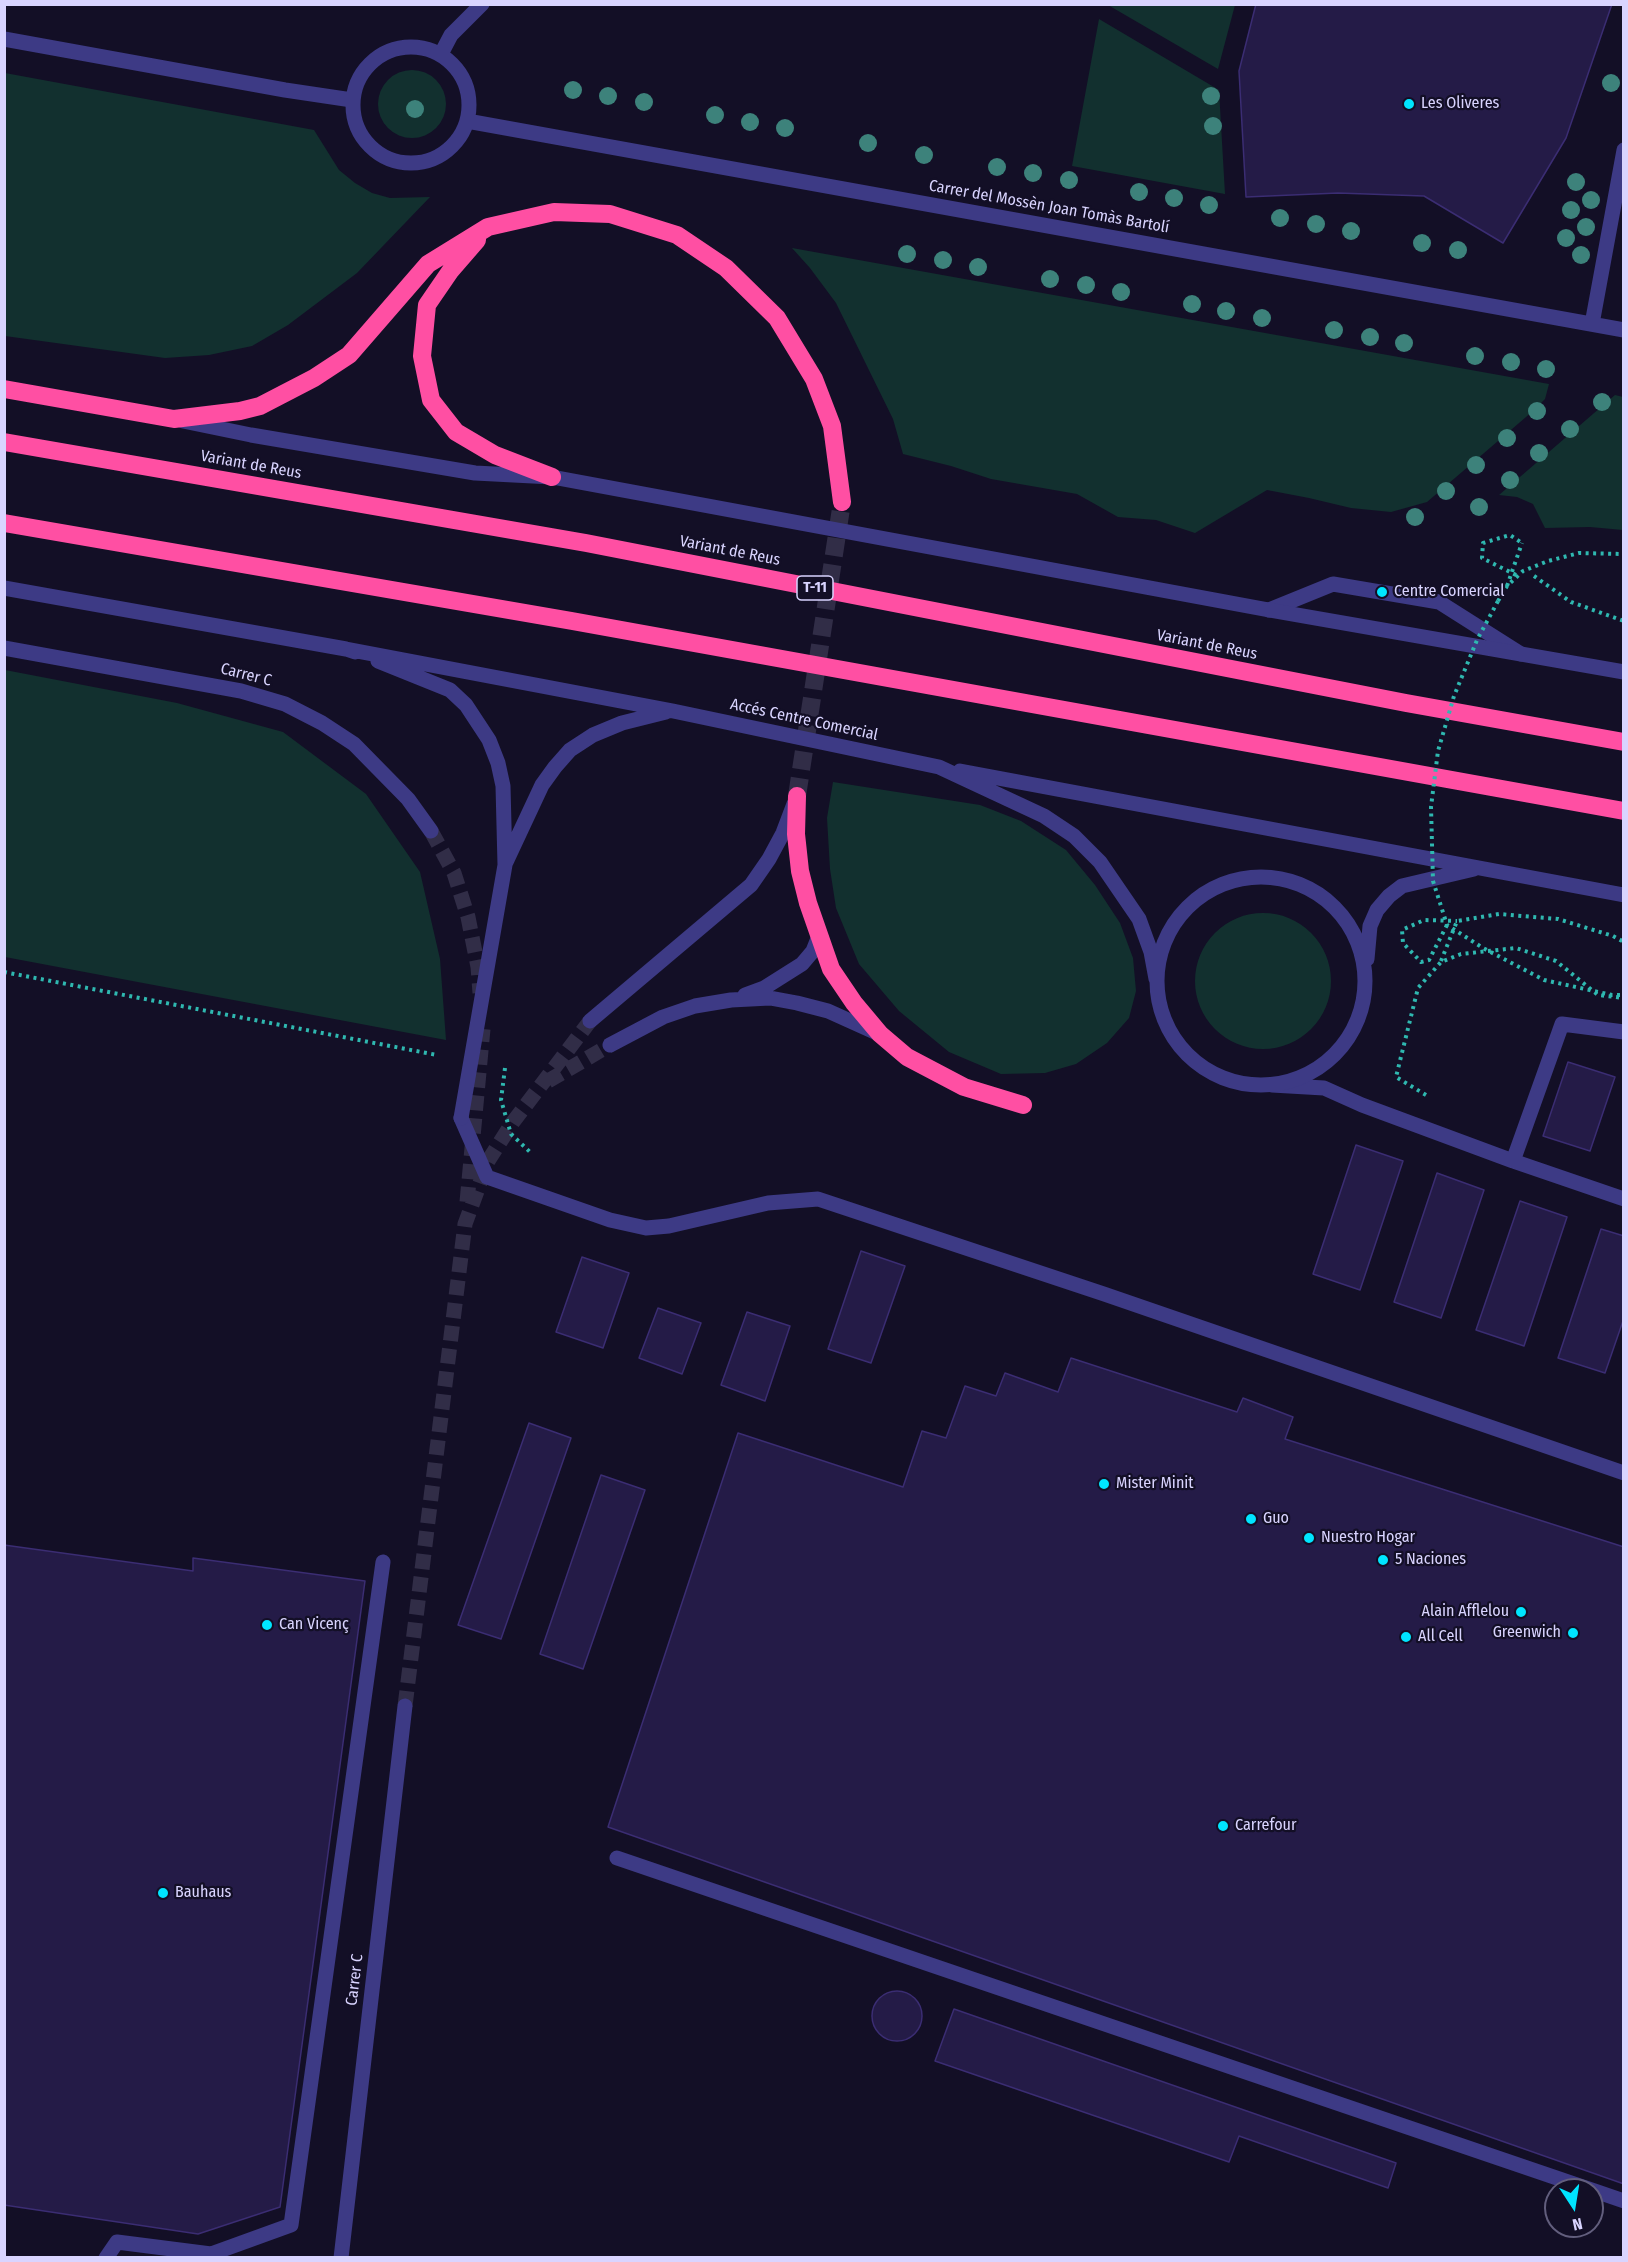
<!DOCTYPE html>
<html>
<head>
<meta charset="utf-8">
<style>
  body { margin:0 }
  #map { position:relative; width:1628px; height:2262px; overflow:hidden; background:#130f26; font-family:"Fira Sans Condensed",sans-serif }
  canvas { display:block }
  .frame { position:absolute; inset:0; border:6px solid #d9d4ff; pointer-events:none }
  .north { position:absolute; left:1544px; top:2178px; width:60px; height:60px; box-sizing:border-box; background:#130f26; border:2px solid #625e7d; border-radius:50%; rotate:168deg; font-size:16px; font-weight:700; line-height:24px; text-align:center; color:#d9d4ff }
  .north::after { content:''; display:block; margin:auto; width:21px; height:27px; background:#00e5ff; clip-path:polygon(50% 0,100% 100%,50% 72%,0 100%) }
</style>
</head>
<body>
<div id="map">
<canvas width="1628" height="2262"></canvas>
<div class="frame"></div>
<div class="north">N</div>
</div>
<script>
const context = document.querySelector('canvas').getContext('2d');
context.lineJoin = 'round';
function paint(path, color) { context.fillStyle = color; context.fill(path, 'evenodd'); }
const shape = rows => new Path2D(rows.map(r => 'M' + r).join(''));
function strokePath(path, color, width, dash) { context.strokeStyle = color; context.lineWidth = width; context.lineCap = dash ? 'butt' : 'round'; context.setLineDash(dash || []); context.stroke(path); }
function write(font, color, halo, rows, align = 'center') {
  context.font = font + ' "Fira Sans Condensed",sans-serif'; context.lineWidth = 4.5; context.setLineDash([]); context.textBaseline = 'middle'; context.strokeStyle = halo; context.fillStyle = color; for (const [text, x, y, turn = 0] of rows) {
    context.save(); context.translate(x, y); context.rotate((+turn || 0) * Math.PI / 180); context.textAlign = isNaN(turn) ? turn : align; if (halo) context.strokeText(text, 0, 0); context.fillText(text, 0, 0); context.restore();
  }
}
paint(shape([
  [1108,5,1235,5,1218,69],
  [1099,19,1219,90,1225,194,1072,166],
  '378 104a34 34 0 1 1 68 0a34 34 0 1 1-68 0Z',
  [5,73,314,130,339,170,355,183,372,193,390,198,430,197,357,273,288,325,252,346,209,355,165,358,5,336],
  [792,248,1549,384,1545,399,1533,411,1427,502,1391,512,1351,508,1309,498,1267,490,1195,533,1156,520,1118,517,1077,494,991,479,951,466,903,454,893,419,836,303,810,268],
  [1615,395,1623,397,1623,530,1590,527,1545,528,1533,504,1517,497,1499,495],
  [5,670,177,703,283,732,366,794,420,872,440,959,446,1040,5,957],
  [833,782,980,805,1021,821,1066,850,1095,885,1120,923,1133,958,1136,991,1129,1018,1107,1043,1076,1064,1045,1073,1001,1074,949,1052,899,1011,859,964,836,908,830,869,827,818],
  '1195 981a68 68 0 1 1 136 0a68 68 0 1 1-136 0Z'
]), '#12302f');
const building = shape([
  [1256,4,1612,4,1566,138,1503,243,1424,196,1338,193,1246,197,1239,71,1256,4],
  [1568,1062,1615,1077,1590,1151,1543,1136,1568,1062],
  [1356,1145,1403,1161,1360,1290,1313,1274,1356,1145],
  [1437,1173,1484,1190,1441,1318,1394,1302,1437,1173],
  [1520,1201,1567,1217,1524,1346,1476,1330,1520,1201],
  [1601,1229,1624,1236,1624,1318,1605,1373,1558,1358,1601,1229],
  [861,1251,905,1266,871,1363,828,1349,861,1251],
  [582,1257,629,1273,603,1348,556,1332,582,1257],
  [658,1308,701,1323,682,1374,639,1358,658,1308],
  [747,1312,790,1326,765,1401,721,1385,747,1312],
  [1071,1358,1237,1412,1243,1398,1293,1417,1285,1439,1624,1547,1624,2184,608,1827,738,1433,903,1487,922,1431,946,1438,965,1386,996,1396,1005,1373,1058,1392,1071,1358],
  [529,1423,571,1438,501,1639,458,1625,529,1423],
  [601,1475,645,1490,583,1669,540,1654,601,1475],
  [4,1545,193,1571,193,1558,365,1581,280,2207,198,2234,4,2205,4,1545],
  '872 2016a25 25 0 1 1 50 0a25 25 0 1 1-50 0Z',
  [954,2009,1396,2163,1388,2188,1239,2136,1229,2162,935,2061,954,2009]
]);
paint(building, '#241b47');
strokePath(building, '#3b2d73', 1.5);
strokePath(shape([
  [431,831,454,873,468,917,478,967,480,993],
  [548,1081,610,1045],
  [467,1202,483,1029],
  [405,1706,465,1224,488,1161,513,1122,590,1021]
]), '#312d47', 15, [15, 8]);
strokePath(shape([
  [797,796,842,502]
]), '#312d47', 18, [18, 9]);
strokePath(shape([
  [1516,575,1482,558,1483,543,1510,535,1522,543],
  [1534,576,1571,602,1624,621],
  [1498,601,1507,586,1523,571,1548,561,1579,553,1624,554],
  [1447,925,1429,960,1421,962,1403,943,1402,930,1424,920,1457,921],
  [1441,961,1457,921,1499,914,1558,919,1613,936,1624,942],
  [4,972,437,1055],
  [505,1068,501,1100,511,1134,530,1152],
  [1426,1095,1396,1077,1418,988,1441,962,1461,954,1516,948,1556,961,1598,995,1624,998]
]), '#2fb8b0', 4, [3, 4.5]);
strokePath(shape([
  [1269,610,1333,584,1439,602,1521,654],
  [1272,1085,1324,1088,1362,1105,1513,1161,1624,1199],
  [461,1118,487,1177,610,1220,646,1228,669,1226,768,1203,818,1199,1104,1294,1624,1473],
  [1513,1161,1562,1024,1624,1032],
  [617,1858,1592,2190],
  [1592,2190,1624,2201],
  [106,2258,117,2242,211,2254,291,2225,383,1562]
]), '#3d3a85', 15);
strokePath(shape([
  [4,39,285,90,352,100],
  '353 105a58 58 0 1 1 116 0a58 58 0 1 1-116 0Z',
  [441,54,451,35,482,4],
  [467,121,1624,330],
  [1592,324,1624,150],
  [183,421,251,435,475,473,552,477,1269,610,1624,672],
  [4,588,346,649,355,652],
  [4,648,241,691,285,704,322,723,354,744,408,799,431,831],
  [346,649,673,711,939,767,1044,816,1074,836,1100,862,1139,919,1151,952,1156,979],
  [378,661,450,690,466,705,489,740,498,763,503,786,505,865,461,1118],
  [960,771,1624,895],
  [506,862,542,785,555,767,570,750,593,735,622,723,666,712],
  '1157 981a104 104 0 1 1 208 0a104 104 0 1 1-208 0Z',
  [1367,959,1370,926,1377,910,1389,896,1402,886,1474,869],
  [745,995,764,988,802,964,813,951,819,936],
  [590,1021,751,885,769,859,783,833,794,804],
  [610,1045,663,1017,695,1006,731,1000,770,998,797,1003,828,1011,879,1034],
  [341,2258,405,1706]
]), '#3d3a85', 15);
strokePath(shape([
  [477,240,451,270,427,305,422,356,431,400,456,432,495,455,552,477],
  [4,389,174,419,240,411,260,406,314,378,349,355,428,264,488,227,554,212,610,214,677,235,726,268,777,318,814,379,832,426,842,502],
  [4,442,586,543,1406,703,1624,742],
  [4,523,572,621,1624,811],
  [797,796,796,834,800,871,808,903,831,969,854,1003,880,1034,907,1057,964,1087,1023,1105]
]), '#ff4fa3', 18);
strokePath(shape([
  [1507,586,1522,543],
  [1498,601,1477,640,1454,696,1438,751,1431,807,1433,881,1447,925,1483,948,1544,980,1612,995,1624,995]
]), '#2fb8b0', 4, [3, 4.5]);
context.fillStyle = '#3d827b';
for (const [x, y] of [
  [1611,83],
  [573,90],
  [608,96],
  [1211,96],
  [644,102],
  [415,109],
  [715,115],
  [750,122],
  [1213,126],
  [785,128],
  [868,143],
  [924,155],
  [997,167],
  [1033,173],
  [1069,180],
  [1576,182],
  [1139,192],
  [1174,198],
  [1591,200],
  [1209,205],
  [1571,210],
  [1280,218],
  [1316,224],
  [1586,227],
  [1351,231],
  [1566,238],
  [1422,243],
  [1458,250],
  [907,254],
  [1581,255],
  [943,260],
  [978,267],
  [1050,279],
  [1086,285],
  [1121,292],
  [1192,304],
  [1226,311],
  [1262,318],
  [1334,330],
  [1370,337],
  [1404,343],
  [1475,356],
  [1511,362],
  [1546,369],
  [1602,402],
  [1537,411],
  [1570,429],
  [1507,438],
  [1539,453],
  [1476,465],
  [1510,480],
  [1446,491],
  [1479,507],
  [1415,517]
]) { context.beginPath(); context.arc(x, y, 9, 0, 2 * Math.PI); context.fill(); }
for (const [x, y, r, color] of [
  [1409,104,6,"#00e5ff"],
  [1382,592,6,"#00e5ff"],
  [1104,1484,6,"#00e5ff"],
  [1251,1519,6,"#00e5ff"],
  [1309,1538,6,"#00e5ff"],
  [1383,1560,6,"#00e5ff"],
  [1521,1612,6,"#00e5ff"],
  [267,1625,6,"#00e5ff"],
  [1573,1633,6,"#00e5ff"],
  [1406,1637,6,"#00e5ff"],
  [1223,1826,6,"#00e5ff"],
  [163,1893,6,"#00e5ff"]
]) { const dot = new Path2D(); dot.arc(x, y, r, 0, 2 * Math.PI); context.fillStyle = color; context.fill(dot); strokePath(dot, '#130f26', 2); }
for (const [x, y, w] of [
  [815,588,36]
]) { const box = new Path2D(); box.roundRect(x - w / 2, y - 12, w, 24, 4.5); context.fillStyle = '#130f26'; context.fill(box); strokePath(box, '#d9d4ff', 1.5); }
write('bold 15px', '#d9d4ff', null, [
  ["T-11",815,588]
]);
write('16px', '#d9d4ff', '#130f26', [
  ["Les Oliveres",1421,104],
  ["Centre Comercial",1394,592],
  ["Mister Minit",1116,1484],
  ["Guo",1263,1519],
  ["Nuestro Hogar",1321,1538],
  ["5 Naciones",1395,1560],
  ["Alain Afflelou",1509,1612,"right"],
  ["Can Vicenç",279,1625],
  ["Greenwich",1561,1633,"right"],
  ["All Cell",1418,1637],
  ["Carrefour",1235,1826],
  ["Bauhaus",175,1893]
], 'left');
write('16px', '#d9d4ff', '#130f26', [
  ["Carrer del Mossèn Joan Tomàs Bartolí",1049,207,10],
  ["Variant de Reus",251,465,10],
  ["Variant de Reus",730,551,11],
  ["Variant de Reus",1207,645,11],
  ["Carrer C",246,675,14],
  ["Accés Centre Comercial",804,720,12],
  ["Carrer C",355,1980,-83]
]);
</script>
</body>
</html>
